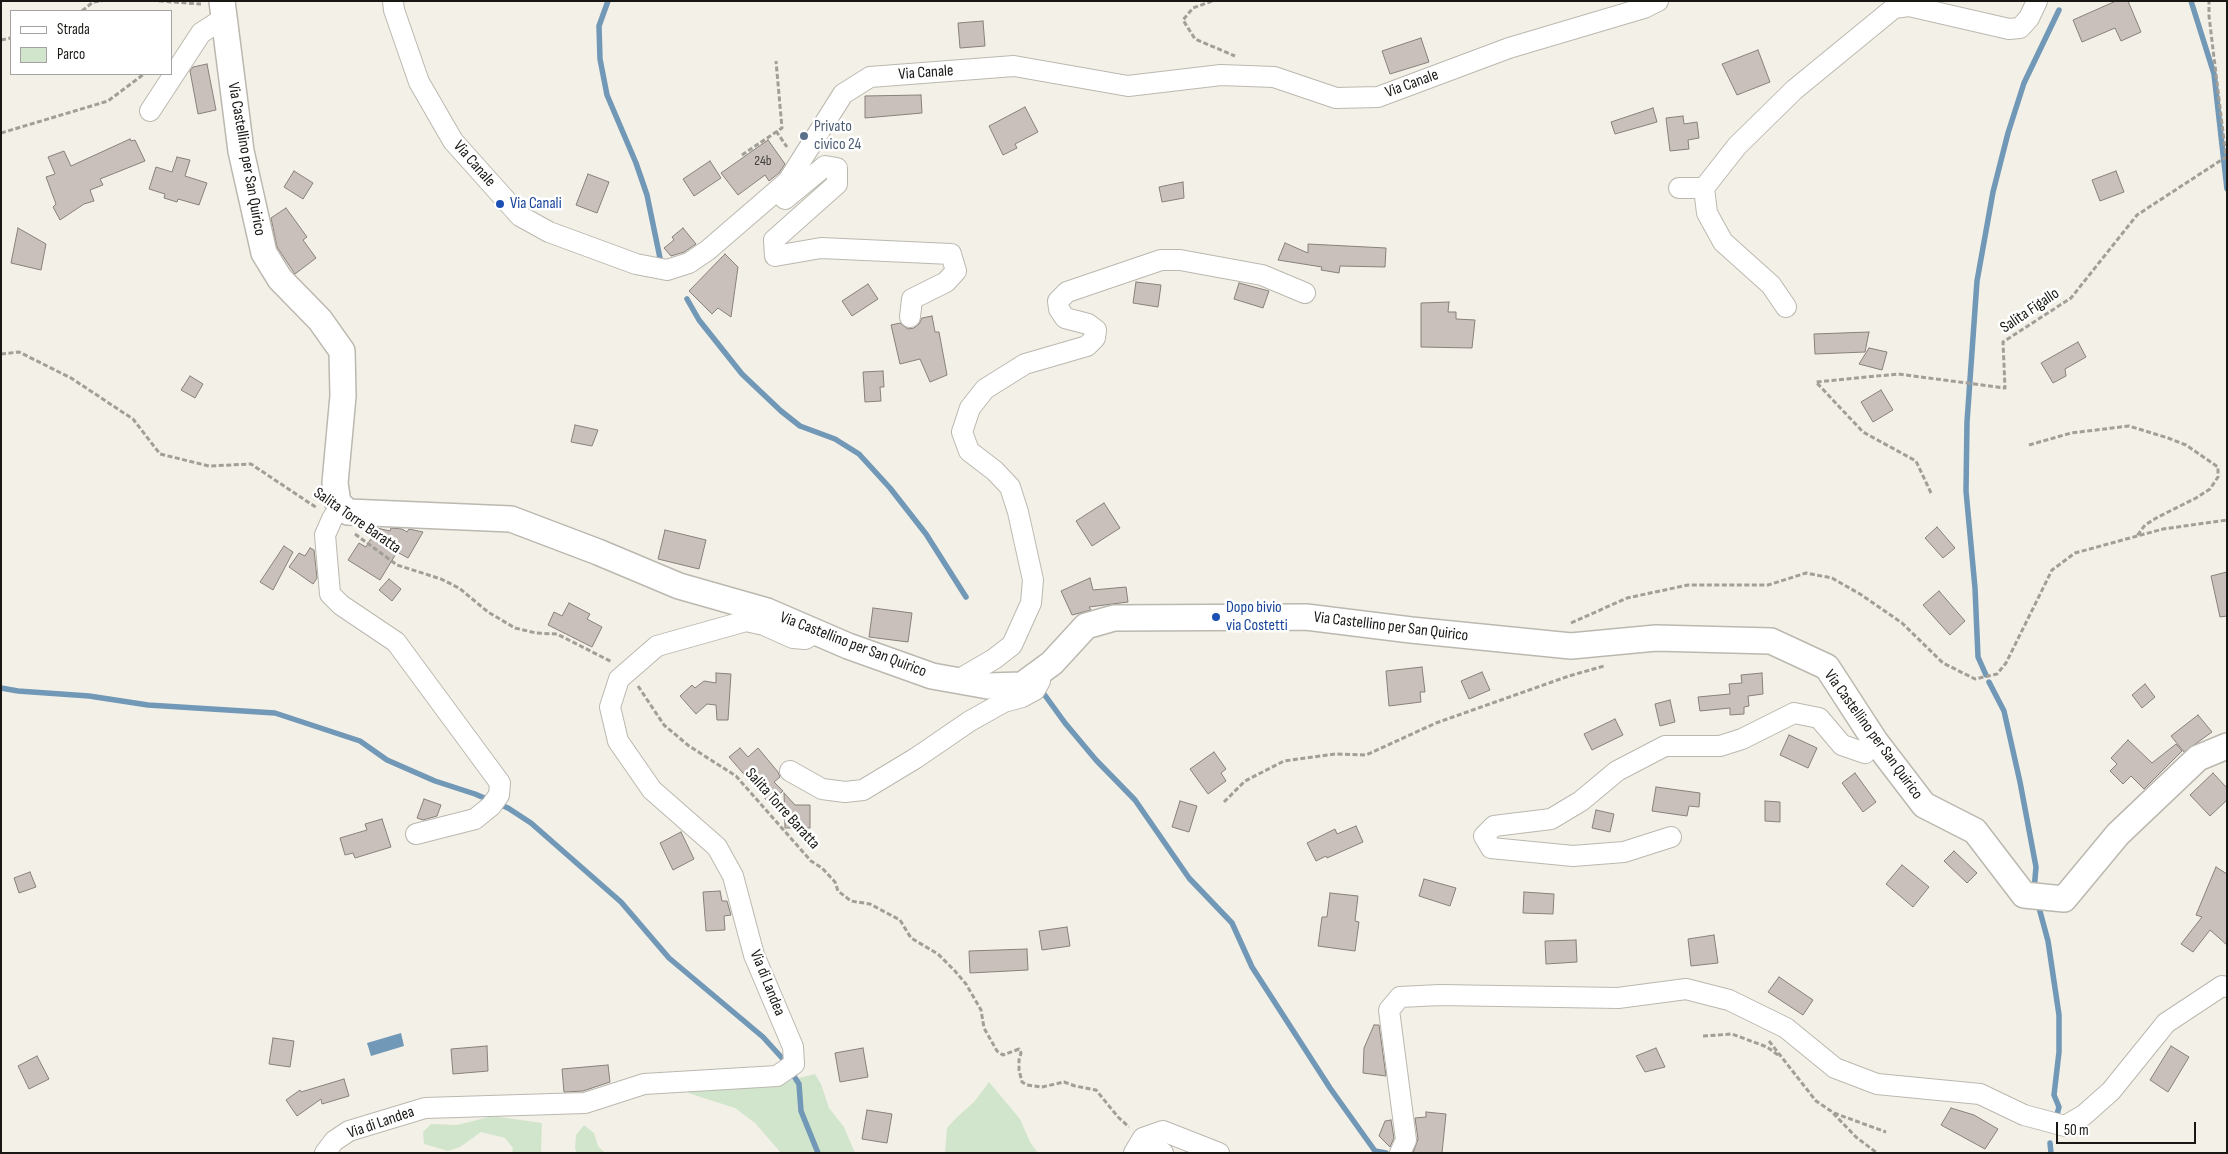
<!DOCTYPE html>
<html>
<head>
<meta charset="utf-8">
<style>
  body { margin:0 }
  #map { position:relative; width:2228px; height:1154px; overflow:hidden; background:#f3f0e7; font-family:"Sofia Sans Condensed",sans-serif }
  canvas { display:block }
  .frame { position:absolute; inset:0; border:2px solid #181714; pointer-events:none }
  .legend { position:absolute; left:10px; top:10px; width:162px; height:65px; box-sizing:border-box; background:#fff; border:1px solid #a3a2a1; margin:0; padding:6px 9px; list-style:none; font-size:15px; color:#181714 }
  .legend li { display:flex; align-items:center; gap:10px; height:25px }
  .legend b { width:25px; border:1px solid #a3a2a1 }
  .scale { position:absolute; left:2056px; top:1122px; width:140px; height:22px; box-sizing:border-box; border:2px solid #181714; border-top:0; padding-left:6px; font-size:15px; line-height:18px; white-space:nowrap; color:#181714; -webkit-text-stroke:4px #fff; paint-order:stroke }
</style>
</head>
<body>
<div id="map">
<canvas width="2228" height="1154"></canvas>
<div class="frame"></div>
<ul class="legend">
<li><b style="height:6px;background:#fff"></b>Strada</li>
<li><b style="height:14px;background:#d1e5cc"></b>Parco</li>
</ul>
<div class="scale">50 m</div>
</div>
<script>
const context = document.querySelector('canvas').getContext('2d');
context.lineJoin = 'round';
function paint(path, color) { context.fillStyle = color; context.fill(path, 'evenodd'); }
const shape = rows => new Path2D(rows.map(r => 'M' + r).join(''));
function strokePath(path, color, width, dash) { context.strokeStyle = color; context.lineWidth = width; context.lineCap = dash ? 'butt' : 'round'; context.setLineDash(dash || []); context.stroke(path); }
function write(font, color, halo, rows, align = 'center') {
  context.font = font + ' "Sofia Sans Condensed",sans-serif'; context.lineWidth = 5; context.setLineDash([]); context.textBaseline = 'middle'; context.strokeStyle = halo; context.fillStyle = color; for (const [text, x, y, turn = 0] of rows) {
    context.save(); context.translate(x, y); context.rotate((+turn || 0) * Math.PI / 180); context.textAlign = isNaN(turn) ? turn : align; if (halo) context.strokeText(text, 0, 0); context.fillText(text, 0, 0); context.restore();
  }
}
paint(shape([
  [815,1074,821,1084,829,1108,844,1127,855,1153,781,1153,755,1123,735,1108,688,1093,697,1086,742,1088,766,1086],
  [989,1082,1020,1119,1030,1142,1038,1153,945,1153,947,1128,956,1118,974,1102],
  [493,1116,542,1123,541,1153,512,1153,513,1148,505,1138,481,1132,460,1147,448,1151,424,1144,423,1132,431,1124,457,1125],
  [584,1125,594,1133,598,1146,605,1153,577,1153,575,1148,576,1135]
]), '#d1e5cc');
paint(shape([
  [401,1033,404,1046,371,1056,367,1043]
]), '#7198b6');
strokePath(shape([
  [608,1,599,26,600,59,607,95,636,163,647,195,661,263],
  [2191,1,2214,74,2227,189],
  [687,299,699,320,742,374,781,411,800,426,835,439,859,454,890,488,926,534,966,597],
  [1986,675,1978,657,1975,588,1966,491,1967,422,1977,281,1993,192,2008,133,2024,83,2059,10],
  [1989,682,2004,711,2020,782,2036,867,2034,890],
  [1,688,18,691,89,696,148,705,275,713,360,741,387,760,435,781,475,794,508,808,531,823,621,902,669,958,763,1037,783,1059,799,1084,801,1111,818,1153],
  [1044,694,1065,723,1096,760,1135,800,1189,878,1232,923,1252,967,1330,1088,1375,1151,1386,1153],
  [2038,904,2048,941,2059,1015,2059,1052,2054,1095,2059,1107,2056,1118],
  [2050,1143,2051,1153]
]), '#7198b6', 5.5);
const building = shape([
  [2116,1,2128,1,2141,32,2121,41,2115,28,2082,42,2073,20,2116,1],
  [983,21,985,46,960,48,958,23,983,21],
  [1421,38,1429,62,1390,74,1382,51,1421,38],
  [1758,50,1770,82,1737,95,1722,64,1758,50],
  [207,64,216,110,198,114,190,71,193,67,207,64],
  [921,95,922,113,865,118,865,96,921,95],
  [1025,107,1038,132,1015,144,1017,148,1003,155,989,126,1025,107],
  [1653,108,1657,122,1615,134,1611,122,1653,108],
  [1683,116,1684,124,1697,122,1699,138,1688,140,1689,149,1670,151,1666,118,1683,116],
  [130,139,131,141,135,140,145,161,100,179,103,185,90,190,94,201,84,204,60,220,53,207,56,204,46,177,55,174,48,157,64,151,71,166,130,139],
  [768,140,785,164,779,173,769,181,765,175,738,195,721,173,768,140],
  [177,157,190,160,185,176,207,183,199,205,178,199,177,202,164,198,165,194,149,189,156,167,172,172,177,157],
  [710,161,721,178,694,196,683,179,710,161],
  [294,171,313,183,303,199,284,187,294,171],
  [2116,171,2124,192,2100,201,2092,180,2116,171],
  [588,174,609,182,597,213,576,205,588,174],
  [1183,182,1184,198,1162,202,1159,187,1183,182],
  [286,208,307,237,303,240,316,258,295,274,277,247,271,218,286,208],
  [18,228,46,244,41,270,11,263,18,228],
  [683,228,696,244,684,252,671,256,664,248,674,240,672,237,683,228],
  [1285,243,1308,253,1308,244,1386,248,1385,267,1340,266,1339,273,1321,270,1322,267,1278,260,1285,243],
  [725,254,738,267,731,317,718,308,712,314,689,291,725,254],
  [1136,282,1161,285,1158,307,1133,303,1136,282],
  [1239,283,1269,291,1263,308,1234,299,1239,283],
  [868,284,878,299,852,316,842,301,868,284],
  [1449,302,1448,312,1456,312,1456,319,1475,320,1472,348,1421,347,1421,303,1449,302],
  [932,316,935,332,939,332,947,375,930,382,920,359,900,364,891,325,900,323,908,329,914,328,919,324,922,318,932,316],
  [1869,332,1865,352,1815,354,1814,334,1869,332],
  [2078,342,2086,357,2065,369,2066,376,2053,383,2041,363,2078,342],
  [1869,348,1887,352,1882,370,1859,364,1869,348],
  [883,371,884,387,880,387,881,401,865,402,863,372,883,371],
  [190,376,203,384,195,398,181,390,190,376],
  [1881,390,1893,410,1873,422,1861,402,1881,390],
  [575,425,598,430,592,446,571,442,575,425],
  [1104,503,1120,528,1092,546,1076,521,1104,503],
  [1937,527,1955,548,1943,558,1925,538,1937,527],
  [377,528,390,531,391,528,402,529,407,532,409,529,423,532,408,558,397,552,380,580,348,560,359,543,366,547,377,528],
  [665,530,706,540,699,569,658,559,665,530],
  [284,546,293,552,273,590,260,582,284,546],
  [310,548,314,550,317,578,313,584,289,567,299,553,305,556,310,548],
  [2227,572,2227,616,2220,617,2211,576,2227,572],
  [1090,578,1093,590,1126,587,1128,602,1089,607,1091,610,1072,615,1061,591,1090,578],
  [389,579,401,589,392,601,379,590,389,579],
  [1939,591,1965,621,1950,635,1923,605,1939,591],
  [569,603,590,614,587,619,602,627,592,647,548,625,554,612,562,616,569,603],
  [873,608,912,613,908,642,869,637,873,608],
  [1422,667,1425,692,1420,692,1421,702,1389,706,1386,671,1422,667],
  [1482,672,1490,690,1469,699,1461,681,1482,672],
  [716,673,731,674,728,720,717,720,716,705,707,704,696,714,680,696,692,685,695,688,704,681,716,683,716,673],
  [1762,673,1763,694,1748,696,1749,706,1744,707,1744,714,1730,715,1730,708,1700,711,1698,697,1730,694,1729,684,1742,683,1741,675,1762,673],
  [2145,684,2155,697,2142,708,2132,695,2145,684],
  [1670,700,1675,722,1660,726,1655,704,1670,700],
  [2198,715,2212,732,2184,752,2171,736,2198,715],
  [1615,719,1623,735,1592,750,1584,734,1615,719],
  [1789,735,1817,748,1808,768,1780,755,1789,735],
  [2128,740,2152,763,2176,744,2182,751,2144,789,2131,776,2123,784,2110,771,2117,764,2111,758,2128,740],
  [740,748,748,757,758,748,778,772,780,777,774,782,783,791,769,803,729,757,740,748],
  [1214,752,1226,769,1221,773,1226,781,1208,794,1190,769,1214,752],
  [1855,773,1876,802,1863,812,1842,783,1855,773],
  [2213,773,2227,788,2227,800,2210,816,2190,795,2213,773],
  [1656,787,1700,793,1699,807,1689,806,1687,816,1652,811,1656,787],
  [784,793,795,805,810,805,810,828,785,828,784,793],
  [424,799,441,805,437,816,423,820,417,818,424,799],
  [1180,801,1197,806,1189,832,1172,827,1180,801],
  [1765,801,1780,802,1780,822,1765,821,1765,801],
  [1596,810,1614,814,1610,832,1592,828,1596,810],
  [382,819,391,847,355,858,353,853,345,855,340,838,367,830,365,824,382,819],
  [1356,826,1363,842,1327,858,1326,856,1316,861,1307,843,1335,829,1337,834,1356,826],
  [681,832,694,859,673,870,660,843,681,832],
  [1954,851,1977,873,1967,883,1944,861,1954,851],
  [1902,865,1929,887,1913,907,1886,884,1902,865],
  [2216,867,2227,874,2227,945,2210,930,2193,952,2181,944,2202,917,2196,915,2216,867],
  [30,872,36,887,19,893,14,878,30,872],
  [1424,879,1456,888,1450,906,1419,896,1424,879],
  [720,891,722,901,727,901,731,915,724,916,725,930,706,931,703,892,720,891],
  [1524,892,1554,894,1553,914,1523,913,1524,892],
  [1330,893,1358,896,1355,921,1359,922,1355,951,1318,946,1322,917,1327,917,1330,893],
  [1067,927,1070,946,1042,950,1039,931,1067,927],
  [1714,935,1718,963,1691,966,1688,939,1714,935],
  [1576,940,1577,962,1546,964,1545,941,1576,940],
  [1027,949,1028,970,970,973,969,951,1027,949],
  [1779,977,1813,1000,1803,1015,1768,992,1779,977],
  [1374,1025,1379,1025,1386,1076,1363,1073,1364,1048,1374,1025],
  [273,1038,294,1041,290,1067,269,1064,273,1038],
  [487,1046,488,1071,453,1074,451,1049,487,1046],
  [2171,1046,2189,1057,2168,1092,2150,1080,2171,1046],
  [863,1048,868,1077,840,1082,835,1053,863,1048],
  [1656,1048,1665,1067,1645,1072,1636,1056,1656,1048],
  [37,1056,49,1079,29,1089,18,1066,37,1056],
  [608,1065,610,1082,583,1091,564,1092,562,1069,608,1065],
  [344,1079,349,1096,322,1104,321,1099,297,1116,286,1100,300,1090,301,1092,344,1079],
  [1951,1108,1974,1115,1998,1129,1985,1149,1941,1125,1951,1108],
  [867,1110,892,1114,887,1143,862,1139,867,1110],
  [1426,1112,1446,1114,1442,1153,1413,1153,1418,1139,1415,1118,1426,1117,1426,1112],
  [1391,1120,1394,1138,1390,1147,1379,1136,1385,1121,1391,1120]
]);
paint(building, '#c9c0bb');
strokePath(building, '#88807b', 1);
const minor = shape([
  [393,1,394,10,419,82,453,141,520,216,549,232,636,264,667,270,689,263,708,250,788,181,843,94,870,77,1014,66,1128,86,1221,75,1274,77,1336,98,1378,97,1509,48,1644,8,1658,1],
  [150,111,201,33,224,18],
  [1679,188,1704,188,1737,146,1794,90,1894,8,1909,6,2009,29,2020,28,2029,18,2037,1],
  [1704,188,1707,213,1723,242,1771,285,1786,307],
  [781,195,785,199,825,166,837,168,837,184,774,240,775,256,821,248,951,254,956,271,946,282,912,299,910,317],
  [341,505,332,519,325,535,330,594,341,605,396,642,500,783,499,795,491,806,475,819,416,834],
  [958,680,994,659,1012,645,1031,603,1033,580,1018,512,1010,487,995,471,969,451,962,432,970,408,985,389,1025,364,1087,346,1095,338,1096,330,1088,324,1065,318,1059,309,1058,301,1067,292,1161,260,1180,260,1262,275,1305,293],
  [790,771,822,789,845,792,863,790,916,758,970,721,1004,702,1022,697,1035,690,1040,681],
  [1671,837,1624,852,1573,856,1491,848,1484,836,1494,826,1551,819,1581,801,1617,771,1665,746,1720,746,1742,739,1794,713,1819,718,1842,745,1865,753,1875,741],
  [1143,1138,1163,1153],
  [325,1153,334,1141,349,1131,425,1108,585,1103,644,1084,777,1076,794,1064,793,1047,754,955,733,876,717,847,652,790,618,741,610,707,619,679,657,646,746,621,764,625,793,638,805,639,817,632],
  [1134,1153,1143,1138,1163,1131,1219,1153],
  [1400,1153,1406,1140,1389,1010,1400,997,1440,995,1618,998,1686,989,1729,1000,1786,1028,1835,1068,1877,1084,1980,1094,2024,1115,2065,1126,2084,1115,2111,1091,2166,1023,2222,986,2227,987]
]);
const tertiary = shape([
  [222,1,241,151,264,253,280,279,320,320,342,351,343,396,335,483,338,503,348,512,511,519,598,552,679,586,767,611,848,646,932,676,988,686,1022,685,1052,663,1086,626,1114,618,1306,617,1411,630,1571,646,1656,638,1771,641,1827,667,1875,741,1924,805,1975,831,2024,895,2064,899,2118,834,2198,758,2227,746]
]);
strokePath(minor, '#bbb8b0', 22);
strokePath(tertiary, '#bbb8b0', 28);
strokePath(shape([
  [159,1,201,4],
  [1212,1,1193,8,1183,20,1195,39,1235,56],
  [82,11,93,2,102,1],
  [1,40,11,38],
  [776,131,787,147],
  [1,133,108,101,144,74],
  [742,155,782,128,776,61],
  [1,354,19,352,71,378,133,419,160,454,209,466,251,464,317,508],
  [2029,445,2071,433,2129,426,2168,438,2186,445,2218,467,2218,477,2210,489,2196,498,2158,517,2145,525,2137,536],
  [1931,493,1916,461,1863,432,1816,382,1898,374,2005,388,2003,342,2071,298,2137,215,2226,157,2209,16,2209,1],
  [355,534,397,565,441,579,459,588,488,612,515,628,536,633,557,634,612,662],
  [1571,623,1627,598,1688,585,1768,585,1806,573,1832,578,1860,594,1902,623,1943,663,1975,679,1997,674,2006,663,2052,570,2075,553,2163,529,2227,520],
  [638,686,664,725,689,746,736,776,811,861,822,868,835,882,838,891,851,901,870,904,900,920,911,938,938,954,955,971,966,984,981,1010,984,1028,997,1051,1003,1055,1019,1049,1021,1053,1019,1060,1019,1070,1022,1082,1027,1085,1042,1087,1064,1082,1075,1086,1096,1090,1118,1117,1129,1127],
  [1224,802,1245,781,1284,761,1335,754,1366,755,1436,723,1569,676,1604,666],
  [1703,1036,1732,1034,1767,1047,1778,1055],
  [1769,1041,1816,1101,1831,1111,1856,1137,1877,1153],
  [1834,1113,1886,1132]
]), '#a19f98', 3, [5, 2.5]);
strokePath(minor, '#fff', 20);
strokePath(tertiary, '#fff', 25);
for (const [x, y, r, color] of [
  [804,136,5,"#5c6f8a"],
  [500,204,5,"#1a4fb4"],
  [1216,617,5,"#1a4fb4"]
]) { const dot = new Path2D(); dot.arc(x, y, r, 0, 2 * Math.PI); context.fillStyle = color; context.fill(dot); strokePath(dot, '#fff', 2); }
write('14px', '#44413e', null, [
  ["24b",763,161]
]);
write('16px', '#181714', '#fff', [
  ["Via Canale",926,73,-4],
  ["Via Canale",1412,84,-20],
  ["Via Castellino per San Quirico",246,159,80],
  ["Via Canale",474,164,49],
  ["Salita Figallo",2030,311,-34],
  ["Salita Torre Baratta",357,521,35],
  ["Via Castellino per San Quirico",1391,627,7],
  ["Via Castellino per San Quirico",853,645,21],
  ["Via Castellino per San Quirico",1873,735,54],
  ["Salita Torre Baratta",782,809,48],
  ["Via di Landea",767,983,68],
  ["Via di Landea",381,1123,-19]
]);
write('16px', '#4e5e75', '#fff', [
  ["Privato",814,127],
  ["civico 24",814,145]
], 'left');
write('16px', '#164399', '#fff', [
  ["Via Canali",510,204],
  ["Dopo bivio",1226,608],
  ["via Costetti",1226,626]
], 'left');
</script>
</body>
</html>
